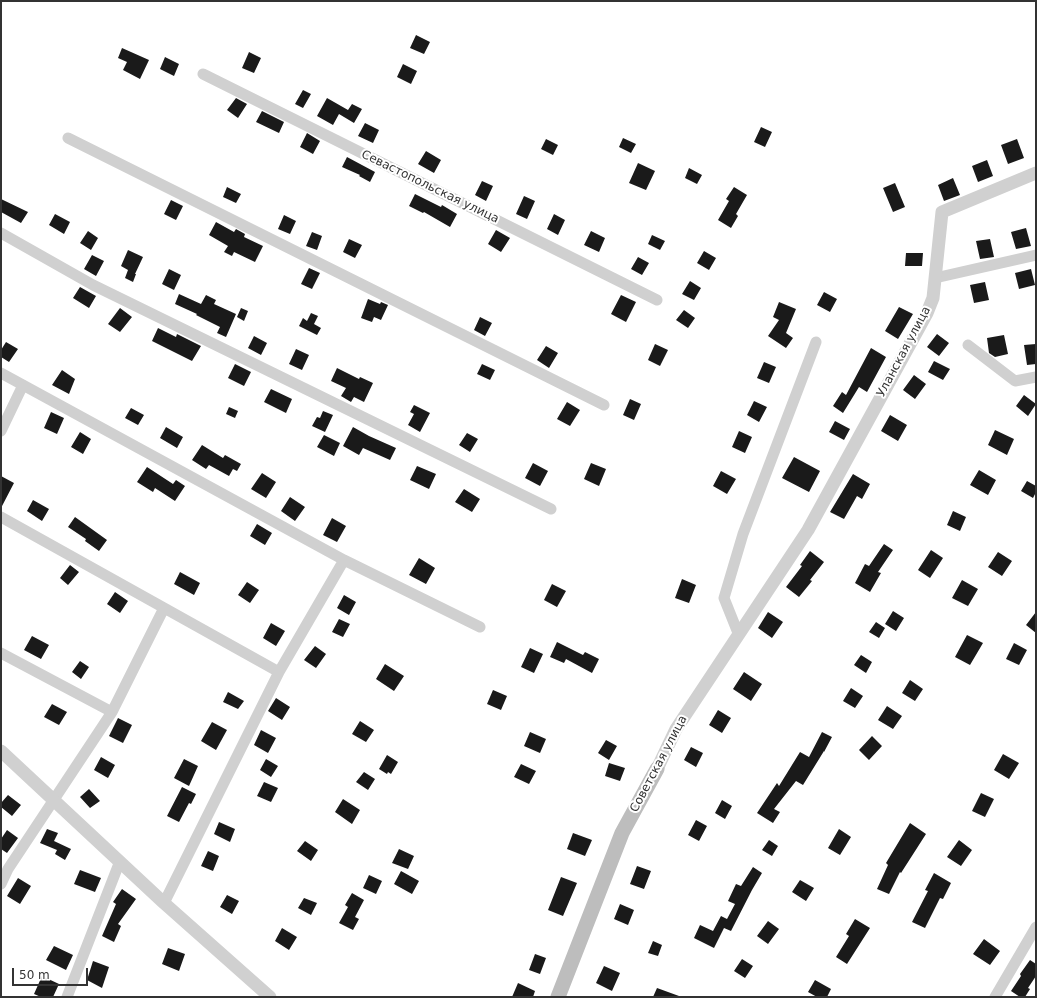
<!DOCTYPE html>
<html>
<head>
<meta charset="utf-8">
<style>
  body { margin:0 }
  #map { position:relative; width:1037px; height:998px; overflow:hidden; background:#fff; font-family:"DejaVu Sans",sans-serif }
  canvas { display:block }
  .frame { position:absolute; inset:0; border:2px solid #333; pointer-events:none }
  .scale { position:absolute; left:12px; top:968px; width:76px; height:18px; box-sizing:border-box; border:2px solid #333; border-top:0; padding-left:5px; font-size:12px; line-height:14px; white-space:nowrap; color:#333; -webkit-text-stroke:3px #fff; paint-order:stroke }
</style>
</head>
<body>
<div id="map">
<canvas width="1037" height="998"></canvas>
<div class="frame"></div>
<div class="scale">50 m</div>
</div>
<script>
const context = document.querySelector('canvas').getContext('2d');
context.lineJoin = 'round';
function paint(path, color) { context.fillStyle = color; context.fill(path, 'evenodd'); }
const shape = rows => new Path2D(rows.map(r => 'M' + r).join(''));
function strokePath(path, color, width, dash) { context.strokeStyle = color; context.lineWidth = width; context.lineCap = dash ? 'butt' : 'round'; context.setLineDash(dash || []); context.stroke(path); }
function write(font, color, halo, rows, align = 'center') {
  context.font = font + ' "DejaVu Sans",sans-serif'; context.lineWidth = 4; context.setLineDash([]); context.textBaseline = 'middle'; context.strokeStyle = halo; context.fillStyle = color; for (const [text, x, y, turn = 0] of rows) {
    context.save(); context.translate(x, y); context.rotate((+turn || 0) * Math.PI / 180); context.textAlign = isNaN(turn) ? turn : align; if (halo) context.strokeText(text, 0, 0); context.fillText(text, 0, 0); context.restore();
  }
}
paint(shape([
  [416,35,430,42,424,54,410,48],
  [122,48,149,60,140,79,123,70,127,62,118,58],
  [249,52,261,58,254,73,242,68],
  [165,57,179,64,174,76,160,69],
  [403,64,417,71,411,84,397,77],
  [303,90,311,94,303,108,295,104],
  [236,98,247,104,238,118,227,110],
  [327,98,348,110,352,104,362,109,354,123,339,114,333,125,317,116],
  [262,111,284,122,279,133,256,122],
  [365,123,379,130,373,143,358,136],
  [761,127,772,132,765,147,754,142],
  [307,133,320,141,313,154,300,147],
  [623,138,636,144,631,153,619,147],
  [546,139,558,145,553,155,541,149],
  [1017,139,1024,158,1008,164,1001,145],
  [426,151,441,160,434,173,418,164],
  [347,157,375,172,370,182,359,176,360,175,342,167],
  [987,160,993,176,978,182,972,166],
  [638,163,655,171,646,190,629,183],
  [689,168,702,175,697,184,685,178],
  [953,178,960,195,944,201,938,185],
  [482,181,493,186,486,201,475,195],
  [895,183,905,207,893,212,883,188],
  [227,187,241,194,236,203,223,197],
  [734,187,747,195,736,214,738,216,731,228,718,220,729,201,726,199],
  [415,194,441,207,442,205,457,214,450,227,424,212,423,213,409,206],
  [524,196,535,201,527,219,516,214],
  [1,199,28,212,21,223,1,212],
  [171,200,183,206,176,220,164,214],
  [55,214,70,222,64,234,49,225],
  [554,214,565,220,558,235,547,229],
  [284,215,296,221,290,234,278,229],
  [216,222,234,232,236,229,245,234,244,237,263,246,255,262,234,252,232,256,224,252,228,246,209,235],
  [1026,228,1031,246,1016,249,1011,232],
  [496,230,510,238,501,252,488,244],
  [88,231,98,238,91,250,80,243],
  [591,231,605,238,599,252,584,245],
  [312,232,322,236,317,250,306,246],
  [652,235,665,241,660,250,648,244],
  [349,239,362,245,355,258,343,252],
  [990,239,994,257,980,259,976,241],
  [128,250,143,257,135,274,136,274,133,282,125,278,128,270,121,266],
  [704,251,716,258,709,270,697,263],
  [906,253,923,253,922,266,905,266],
  [92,255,104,261,96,276,84,269],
  [638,257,649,263,642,275,631,269],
  [309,268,320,273,312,289,301,284],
  [169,269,181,275,174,290,162,284],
  [1031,269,1035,285,1019,289,1015,273],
  [690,281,701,288,694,300,682,294],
  [985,282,989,300,974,303,970,285],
  [80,287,96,296,89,308,73,298],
  [824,292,837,299,830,312,817,305],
  [179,294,201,304,206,295,216,300,214,304,236,314,226,337,217,333,220,327,196,315,197,314,175,304],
  [621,295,636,302,626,322,611,314],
  [368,299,380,304,381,302,388,305,381,320,374,317,372,322,361,318],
  [779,302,796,309,786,333,793,338,786,348,768,336,779,320,773,317],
  [899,307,913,314,898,339,885,331],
  [120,308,132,317,120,332,108,324],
  [241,308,248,311,244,321,237,317],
  [684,310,695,318,688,328,676,320],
  [311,313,318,316,314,324,321,328,317,335,299,326,303,318,307,321],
  [480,317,492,323,485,336,474,330],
  [158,328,176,337,177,334,201,346,192,361,152,341],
  [937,334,949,343,939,356,927,347],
  [1004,335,1008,354,995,357,989,353,987,338],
  [254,336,267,343,261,355,248,348],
  [6,342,18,349,9,362,1,357,1,350],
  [655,344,668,350,660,366,648,360],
  [1036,344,1036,364,1027,365,1024,345],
  [546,346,558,353,549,368,537,360],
  [871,348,886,357,867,392,859,387,843,413,833,406,842,392,846,395],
  [296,349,309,355,302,370,289,364],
  [934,361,950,369,943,380,928,372],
  [764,362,776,367,769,383,757,378],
  [235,364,251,372,244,386,228,378],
  [482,364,495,370,490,380,477,374],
  [337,368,359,379,360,377,373,383,364,402,354,397,351,402,341,396,346,388,331,381],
  [62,370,75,379,69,394,52,385],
  [914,375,926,384,915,399,903,390],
  [271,389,292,399,286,413,264,402],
  [1024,395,1036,404,1028,416,1016,406],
  [630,399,641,404,634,420,623,415],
  [754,401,767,407,759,422,747,415],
  [567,402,580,410,570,426,557,419],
  [414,405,430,413,420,432,408,425,414,414,410,412],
  [229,407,238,411,235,418,226,414],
  [131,408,144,415,138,425,125,418],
  [323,411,333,415,325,432,312,426,317,417,320,418],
  [51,412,64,418,57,434,44,428],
  [890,415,907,425,898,441,881,431],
  [835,421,850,429,844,440,829,432],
  [166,427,183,437,177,448,160,438],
  [353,427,369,436,396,448,390,460,363,448,359,455,343,446],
  [995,430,1014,439,1007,455,988,445],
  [739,431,752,437,745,453,732,447],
  [80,432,91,439,83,454,71,447],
  [467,433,478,439,470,452,459,445],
  [324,435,340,443,334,456,317,447],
  [202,445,223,458,225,455,241,464,237,471,233,469,229,476,209,465,206,469,192,460],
  [794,457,820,471,809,492,782,478],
  [533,463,548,471,540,486,525,478],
  [591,463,606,469,599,486,584,479],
  [417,466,436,474,429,489,410,480],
  [147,467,173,484,176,480,185,486,175,501,155,488,153,492,137,482],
  [979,470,996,480,988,495,970,485],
  [721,471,736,479,727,494,713,486],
  [262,473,276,482,266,498,251,489],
  [853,474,870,484,862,499,857,496,844,519,830,512],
  [1,476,14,483,1,508],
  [1027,481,1036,486,1036,492,1033,498,1021,491],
  [464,489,480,499,472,512,455,502],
  [290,497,305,507,295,521,281,511],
  [33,500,49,509,42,521,27,511],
  [953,511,966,517,960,531,947,525],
  [75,517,107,540,99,551,85,541,86,539,68,527],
  [332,518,346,526,337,542,323,535],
  [257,524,272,533,265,545,250,536],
  [884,544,893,550,878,572,881,573,870,592,855,583,865,564,869,566],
  [931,550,943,558,930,578,918,570],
  [810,551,824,562,810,580,812,581,799,597,786,587,802,566,800,565],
  [998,552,1012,561,1002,576,988,567],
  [419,558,435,568,426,584,409,575],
  [70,565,79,572,68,585,60,578],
  [180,572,200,583,194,595,174,584],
  [682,579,696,585,689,603,675,598],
  [962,580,978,589,968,606,952,598],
  [247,582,259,590,250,603,238,595],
  [552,584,566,591,557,607,544,600],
  [115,592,128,601,120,613,107,604],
  [344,595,356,602,349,615,337,608],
  [893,611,904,618,896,631,885,624],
  [768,612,783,622,772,638,758,628],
  [1036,612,1036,633,1026,625],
  [339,619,350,624,343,637,332,632],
  [876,622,885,628,879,638,869,632],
  [271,623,285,631,276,646,263,638],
  [967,635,983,643,970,665,955,657],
  [32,636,49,645,41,659,24,650],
  [557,642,583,655,585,652,599,659,592,673,566,659,564,663,550,657],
  [1014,643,1027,650,1019,665,1006,659],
  [315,646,326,654,316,668,304,660],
  [530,648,543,654,534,673,521,667],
  [861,655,872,662,866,673,854,665],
  [80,661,89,667,81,679,72,672],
  [385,664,404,676,394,691,376,679],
  [744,672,762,684,751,701,733,689],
  [910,680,923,689,915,701,902,693],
  [851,688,863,696,855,708,843,701],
  [493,690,507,696,501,710,487,704],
  [228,692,244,701,238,709,223,702],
  [276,698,290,707,282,720,268,711],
  [52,704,67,712,59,725,44,717],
  [887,706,902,716,893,729,878,720],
  [718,710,731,718,722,733,709,725],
  [118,718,132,725,123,743,109,736],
  [360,721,374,730,366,742,352,734],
  [212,722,227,730,216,750,201,741],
  [261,730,276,738,268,753,254,745],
  [530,732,546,739,540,753,524,746],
  [822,732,832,737,824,752,824,751,803,785,796,781,774,809,780,812,773,823,757,813,777,783,779,786,800,752,809,757],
  [872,736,882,746,869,760,859,750],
  [606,740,617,746,609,760,598,753],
  [691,747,703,753,696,767,684,760],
  [1003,754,1019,763,1009,779,994,770],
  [387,755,398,762,391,774,388,772,387,774,379,769],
  [101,757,115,765,108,778,94,770],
  [184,759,198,766,189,786,174,778],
  [266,759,278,766,271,777,260,770],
  [609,763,625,768,620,781,605,776],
  [521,764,536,771,529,784,514,777],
  [364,772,375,779,368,790,356,782],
  [264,782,278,788,271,802,257,796],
  [182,787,196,794,191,804,189,803,179,822,167,816],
  [89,789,100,801,90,808,80,797],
  [981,793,994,799,985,817,972,811],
  [8,795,21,805,12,816,1,807,1,803],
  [343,799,360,810,352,824,335,812],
  [722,800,732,806,725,819,715,813],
  [696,820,707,826,699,841,688,835],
  [219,822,235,829,230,842,214,834],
  [910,823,926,834,901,873,900,872,889,894,877,889,888,865,886,863],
  [47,829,58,833,54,841,71,849,65,860,55,854,57,850,40,843],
  [839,829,851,837,840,855,828,848],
  [7,830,18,838,7,853,1,849,1,839],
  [573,833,592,840,585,856,567,849],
  [769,840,778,846,772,856,762,850],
  [959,840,972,850,961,866,947,857],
  [305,841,318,850,311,861,297,851],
  [399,849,414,856,408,869,392,863],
  [208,851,219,856,213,871,201,866],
  [637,866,651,871,644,889,630,884],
  [753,867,762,873,752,890,731,931,724,928,714,948,694,938,700,925,713,931,721,916,727,919,735,904,728,901,736,884,741,886],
  [80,870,101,878,95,892,74,884],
  [401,871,419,881,412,894,394,884],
  [934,873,951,883,943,899,940,898,925,928,912,922,928,891,925,890],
  [369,875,382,881,376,894,363,888],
  [561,877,577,883,563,916,548,910],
  [18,878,31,886,20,904,7,896],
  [800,880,814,888,806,901,792,892],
  [122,889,136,899,118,924,121,926,114,942,102,936,116,904,113,902],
  [352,893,364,900,355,917,359,919,353,930,339,923,348,907,345,905],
  [227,895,239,901,232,914,220,907],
  [304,898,317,903,311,915,298,908],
  [620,904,634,910,628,925,614,919],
  [855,919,870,928,847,964,836,957,849,936,846,934],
  [768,921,779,929,768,944,757,936],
  [282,928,297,937,289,950,275,941],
  [984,939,1000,951,990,965,973,954],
  [653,941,662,945,658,956,648,953],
  [54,946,73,955,66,970,46,960],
  [168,948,185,954,179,971,162,964],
  [535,954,546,958,540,974,529,970],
  [742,959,753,966,745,978,734,971],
  [1030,960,1036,964,1036,976,1028,988,1030,989,1025,997,1020,997,1011,991,1021,976,1020,974],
  [93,961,109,967,102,988,87,980],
  [604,966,620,973,612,991,596,983],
  [42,976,59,984,53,997,41,997,34,994],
  [815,980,831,989,827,997,817,997,808,992],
  [518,983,535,991,533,997,512,997],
  [657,988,679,996,679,997,653,997]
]), '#1a1a1a');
strokePath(shape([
  [203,74,657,300],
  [68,138,604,405],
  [1,233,93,285,551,509],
  [935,278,1036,255],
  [968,345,1015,381,1036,377],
  [1,373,344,560,480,627],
  [1,431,23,385],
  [1,517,279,672],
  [738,633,724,598,743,534,816,342],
  [1,653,112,712],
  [1,884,8,869,112,712,164,608],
  [164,903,279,672,344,560],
  [67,997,120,861],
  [995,997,1036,927]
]), '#d0d0d0', 11);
strokePath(shape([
  [1,751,164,903,270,997],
  [657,769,676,729,808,530,927,313,933,298,942,212,1036,173]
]), '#d0d0d0', 13);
strokePath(shape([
  [558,997,622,833,657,769]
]), '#bdbdbd', 15);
write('12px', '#333', '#fff', [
  ["Севастопольская улица",430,187,26],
  ["Уланская улица",904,352,-62],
  ["Советская улица",659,764,-62]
]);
</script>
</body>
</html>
